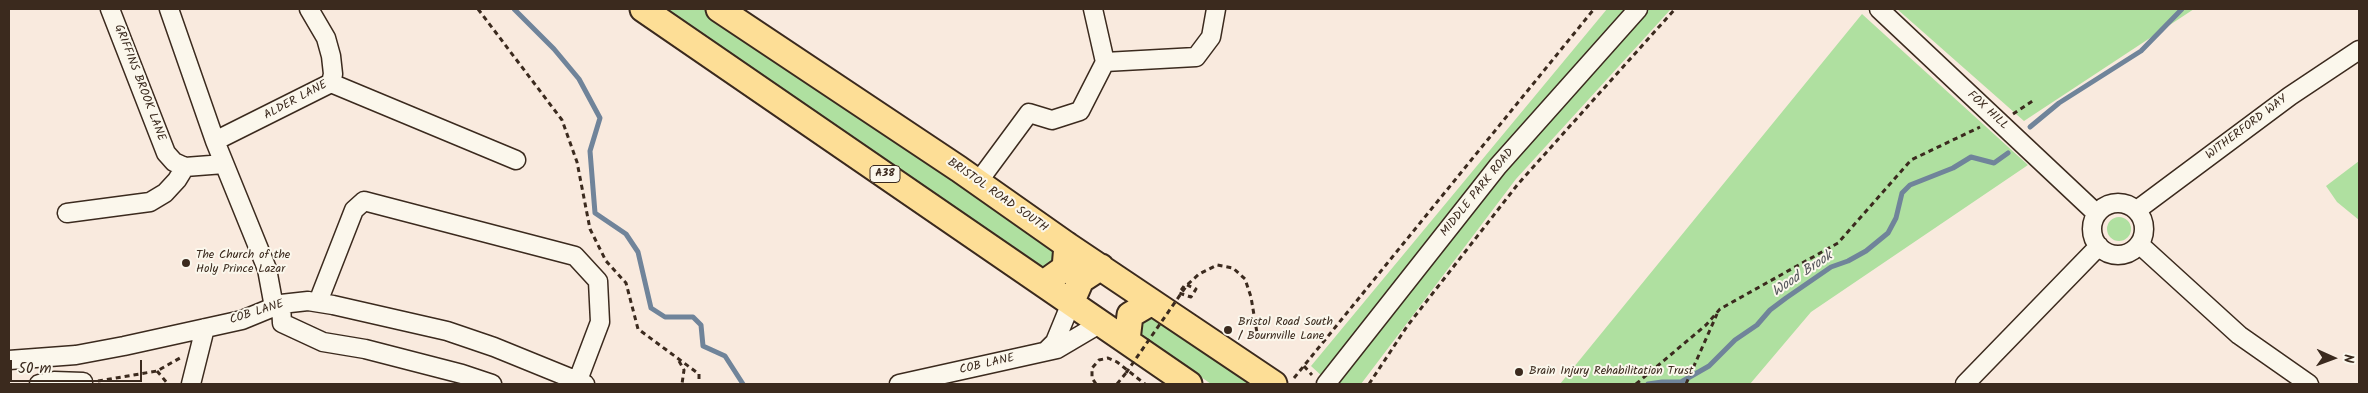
<!DOCTYPE html>
<html>
<head>
<meta charset="utf-8">
<style>
  body { margin:0 }
  #map { position:relative; width:2368px; height:393px; overflow:hidden; background:#f9eade; font-family:Kalam,sans-serif }
  canvas { display:block }
  .frame { position:absolute; inset:0; border:10px solid #3b2a1e; pointer-events:none }
  .north { position:absolute; left:2308px; top:333px; width:50px; height:50px; -webkit-text-stroke:4px #fbf7ec; paint-order:stroke; rotate:92deg; font-size:14px; font-weight:700; line-height:20px; text-align:center; color:#3b2a1e }
  .north::after { content:''; display:block; margin:auto; width:18px; height:22px; background:#3b2a1e; clip-path:polygon(50% 0,100% 100%,50% 72%,0 100%) }
  .scale { position:absolute; left:10px; top:360px; width:132px; height:22px; box-sizing:border-box; border:2px solid #3b2a1e; border-top:0; padding-left:6px; font-size:15px; line-height:18px; white-space:nowrap; color:#3b2a1e; -webkit-text-stroke:4px #fbf7ec; paint-order:stroke }
</style>
</head>
<body>
<div id="map">
<canvas width="2368" height="393"></canvas>
<div class="frame"></div>
<div class="north">N</div>
<div class="scale">50 m</div>
</div>
<script>
const context = document.querySelector('canvas').getContext('2d');
context.lineJoin = 'round';
function paint(path, color) { context.fillStyle = color; context.fill(path, 'evenodd'); }
const shape = rows => new Path2D(rows.map(r => 'M' + r).join(''));
function strokePath(path, color, width, dash) { context.strokeStyle = color; context.lineWidth = width; context.lineCap = dash ? 'butt' : 'round'; context.setLineDash(dash || []); context.stroke(path); }
function write(font, color, halo, rows, align = 'center') {
  context.font = font + ' Kalam,sans-serif'; context.lineWidth = 4; context.setLineDash([]); context.textBaseline = 'middle'; context.strokeStyle = halo; context.fillStyle = color; for (const [text, x, y, turn = 0] of rows) {
    context.save(); context.translate(x, y); context.rotate((+turn || 0) * Math.PI / 180); context.textAlign = isNaN(turn) ? turn : align; if (halo) context.strokeText(text, 0, 0); context.fillText(text, 0, 0); context.restore();
  }
}
paint(shape([
  [654,9,704,9,1054,247,1056,258,1051,267,1039,272],
  [1607,9,1630,9,1323,377,1311,366],
  [1647,9,1671,9,1516,179,1361,384,1334,384,1511,161],
  [1897,9,2194,9,2024,121],
  [1862,14,2028,165,1811,312,1750,384,1560,384],
  [2359,161,2359,220,2337,202,2326,186],
  '2107 229a12 12 0 1 1 24 0a12 12 0 1 1-24 0Z',
  [1153,315,1255,384,1211,384,1137,332,1137,319]
]), '#afe0a0');
strokePath(shape([
  [514,9,554,49,579,79,600,118,590,151,595,213,626,234,638,252,651,308,665,317,693,317,701,325,703,346,725,356,743,384],
  [2030,127,2059,103,2141,51,2182,9],
  [1648,384,1662,382,1681,382,1709,366,1735,340,1757,325,1770,310,1786,298,1831,267,1848,261,1866,251,1888,233,1896,218,1902,193,1910,185,1953,168,1971,157,1994,163,2008,153]
]), '#70849a', 5);
const minor = shape([
  [110,9,166,153,174,162,185,167,224,164],
  [169,9,215,141,267,269,274,307],
  [1879,9,2096,213],
  [1105,62,1196,57,1211,37,1216,9],
  [331,83,516,160],
  [215,141,331,83,333,74,331,56,326,38,309,9],
  [978,182,1029,113,1052,120,1080,111,1105,62,1093,9],
  '2092 229a26 26 0 1 1 52 0a26 26 0 1 1-52 0Z',
  [2137,210,2290,96,2359,50],
  [67,213,150,202,165,193,177,180,185,167],
  [2139,244,2239,335,2309,384],
  [318,302,354,210,364,201,575,256,598,281,600,322,578,380],
  [281,304,282,323,323,342,365,349,462,374,492,384],
  [1046,351,1055,342,1071,303],
  [9,360,76,355,124,346,242,320,281,304,308,301,333,305,447,331,494,347,585,384],
  [39,384,54,381,83,382],
  [191,384,205,328],
  [899,384,1057,349,1101,323],
  [1326,384,1498,166,1638,9],
  [1965,384,2099,246]
]);
const highway = shape([
  [643,9,1189,384],
  [719,9,959,169,1067,245,1274,384],
  [1044,283,1065,268,1067,245],
  [1071,303,1081,280,1101,267],
  [1127,340,1130,315,1152,302]
]);
strokePath(minor, '#3b2a1e', 21);
strokePath(highway, '#3b2a1e', 29);
strokePath(shape([
  [478,9,562,120,577,162,590,229,606,261,626,283,638,329,699,374,699,384],
  [2013,114,2034,100],
  [1184,286,1179,293,1191,297,1196,289,1187,285],
  [679,361,684,370,682,384],
  [1304,366,1312,375],
  [157,371,168,384],
  [1294,378,1594,9],
  [98,381,157,371,180,358],
  [1096,384,1092,378,1092,368,1099,360,1108,358,1117,362,1145,384],
  [1117,384,1126,373],
  [1369,384,1408,325,1518,184,1675,9],
  [1636,384,1706,325,1720,309,1838,243,1911,160,1980,127],
  [1686,384,1717,314]
]), '#3b2a1e', 3, [5, 4]);
strokePath(minor, '#fbf7ec', 18);
strokePath(highway, '#fdde96', 25);
strokePath(shape([
  [1126,373,1187,285,1199,274,1217,265,1233,268,1245,279,1251,297,1258,339]
]), '#3b2a1e', 3, [5, 4]);
for (const [x, y, r, color] of [
  [186,263,5,"#3b2a1e"],
  [1228,330,5,"#3b2a1e"],
  [1519,372,5,"#3b2a1e"]
]) { const dot = new Path2D(); dot.arc(x, y, r, 0, 2 * Math.PI); context.fillStyle = color; context.fill(dot); strokePath(dot, '#fbf7ec', 2); }
for (const [x, y, w] of [
  [885,174,30]
]) { const box = new Path2D(); box.roundRect(x - w / 2, y - 8.5, w, 17, 4); context.fillStyle = '#fbf7ec'; context.fill(box); strokePath(box, '#3b2a1e', 1); }
write('bold 11px', '#3b2a1e', null, [
  ["A38",885,174]
]);
write('12px', '#3b2a1e', '#fbf7ec', [
  ["GRIFFINS BROOK LANE",139,83,69],
  ["ALDER LANE",296,101,-28],
  ["FOX HILL",1987,111,43],
  ["WITHERFORD WAY",2247,128,-37],
  ["MIDDLE PARK ROAD",1478,193,-51],
  ["BRISTOL ROAD SOUTH",997,196,35],
  ["COB LANE",257,313,-18],
  ["COB LANE",987,365,-13]
]);
write('12px', '#3b2a1e', '#fbf7ec', [
  ["The Church of the",196,256],
  ["Holy Prince Lazar",196,270],
  ["Bristol Road South",1238,323],
  ["/ Bournville Lane",1238,337],
  ["Brain Injury Rehabilitation Trust",1529,372]
], 'left');
write('italic 14px', '#56575c', '#fbf7ec', [
  ["Wood Brook",1803,275,-34]
]);
</script>
</body>
</html>
